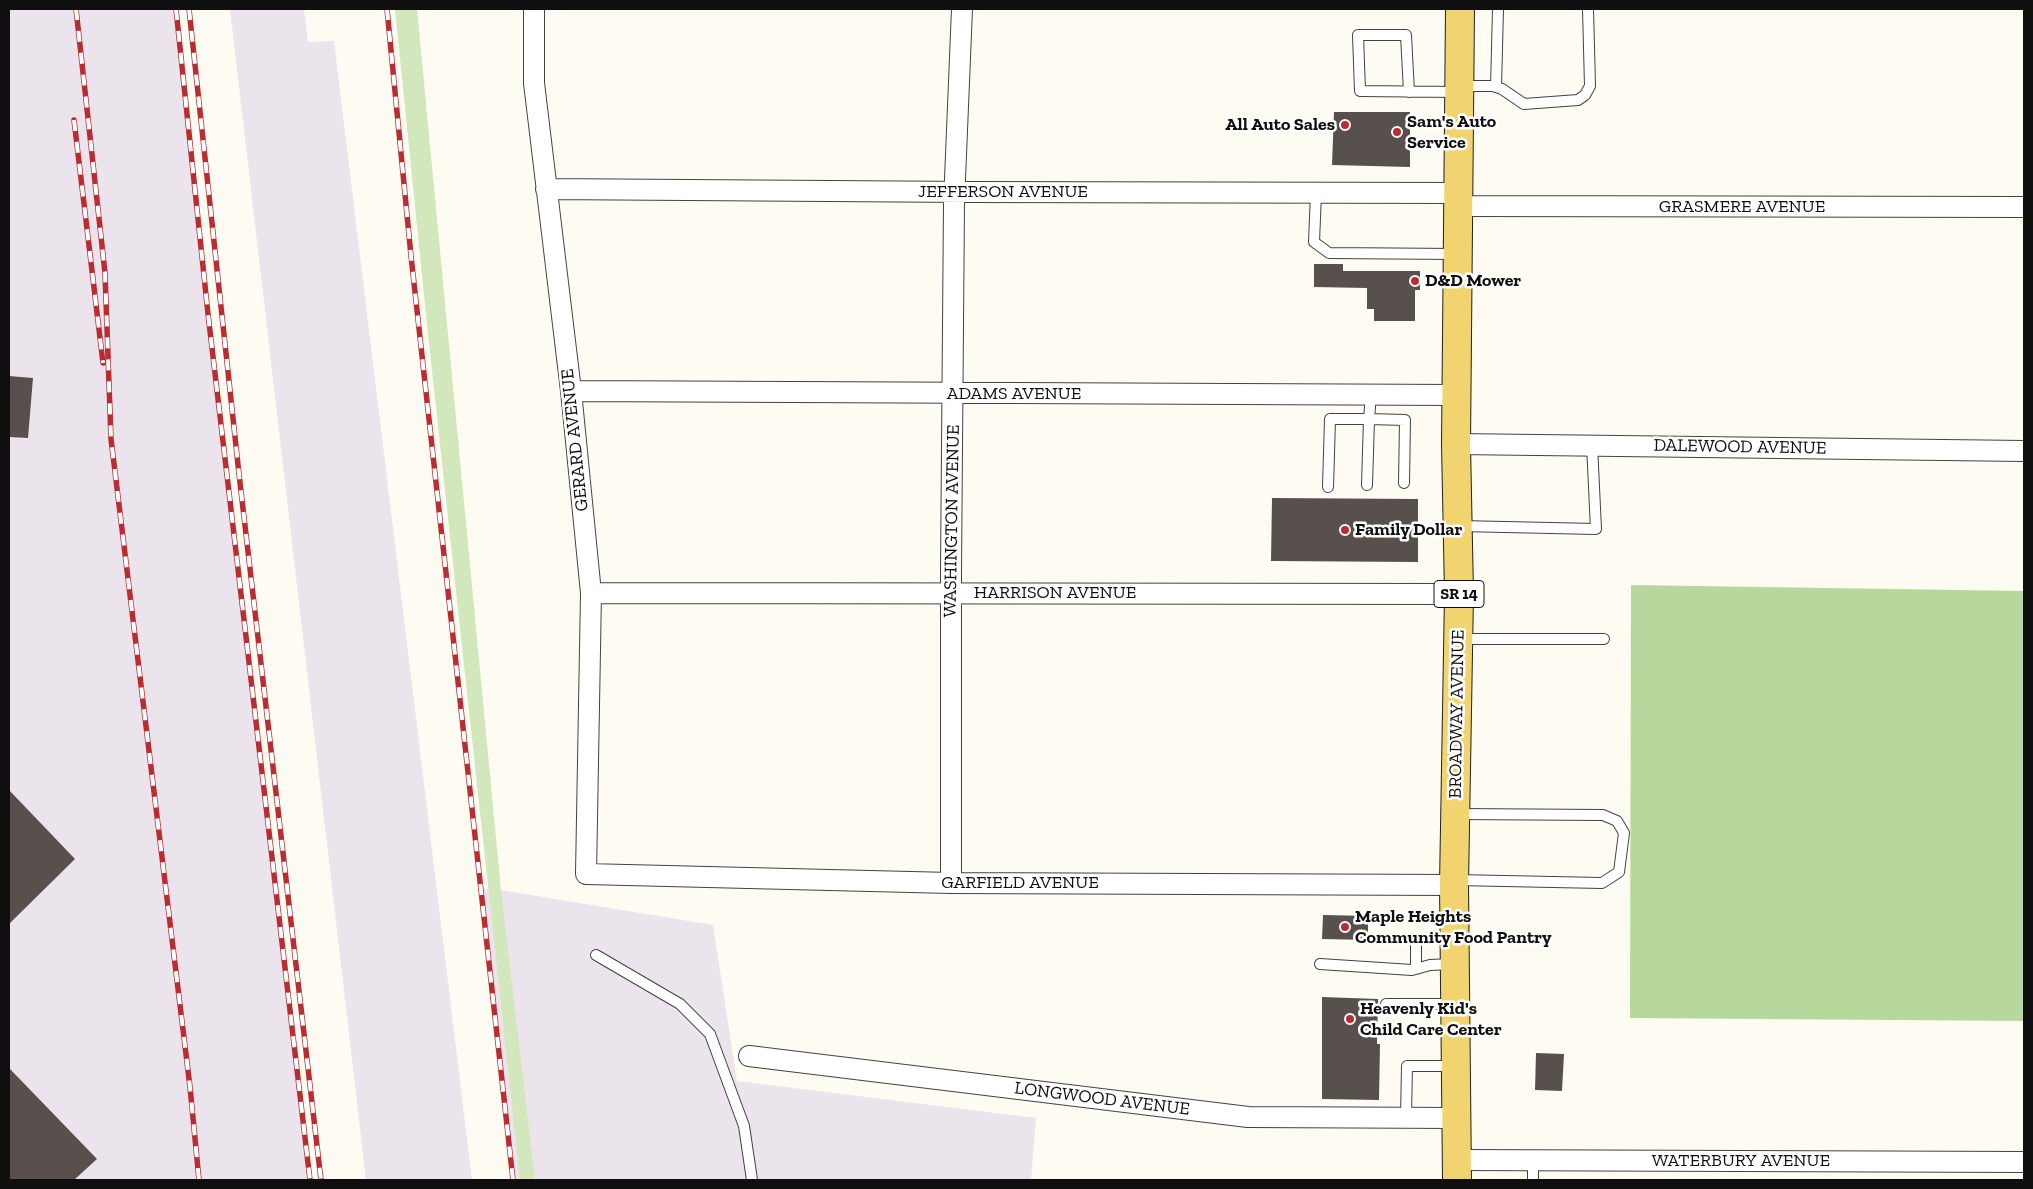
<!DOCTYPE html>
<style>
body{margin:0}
#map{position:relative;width:2033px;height:1189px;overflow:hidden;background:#fefcf2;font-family:"Zilla Slab",serif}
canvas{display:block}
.frame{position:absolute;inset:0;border:10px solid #0f0f0f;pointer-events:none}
</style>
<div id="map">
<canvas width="2033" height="1189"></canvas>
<div class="frame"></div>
</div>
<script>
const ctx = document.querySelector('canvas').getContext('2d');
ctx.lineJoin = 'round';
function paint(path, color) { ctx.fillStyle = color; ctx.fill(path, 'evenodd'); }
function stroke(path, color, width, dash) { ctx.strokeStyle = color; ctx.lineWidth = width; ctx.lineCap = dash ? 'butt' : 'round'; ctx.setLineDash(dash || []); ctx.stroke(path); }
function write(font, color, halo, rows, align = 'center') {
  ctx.font = font + ' "Zilla Slab",serif'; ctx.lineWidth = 5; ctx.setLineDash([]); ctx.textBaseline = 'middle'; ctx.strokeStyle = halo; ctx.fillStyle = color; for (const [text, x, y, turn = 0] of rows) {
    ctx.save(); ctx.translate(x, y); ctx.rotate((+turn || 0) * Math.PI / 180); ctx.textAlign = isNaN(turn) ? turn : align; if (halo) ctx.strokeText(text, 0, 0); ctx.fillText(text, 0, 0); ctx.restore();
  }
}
const industrial = new Path2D(`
 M9,9H176L208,314L310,1180H9Z
 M230,9H304L308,42L334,41L472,1180H366Z
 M481,888L501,890L713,925L737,1081L1036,1118L1031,1180H513Z`);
const green = new Path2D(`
 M395,9H417L501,890L535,1180H520L427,325Z`);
const forest = new Path2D(`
 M1631,585L2024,591V1021L1630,1018Z`);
const building = new Path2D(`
 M1334,112H1410V167L1332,165Z
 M1314,264H1343V271H1420V290H1415V321H1374V309H1367V288L1314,287Z
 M9,376L33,378L28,438L9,437Z
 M1272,498L1418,499V562L1271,561Z
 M9,790L75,859L9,924Z
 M1323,915L1368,916V940L1322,939Z
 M1322,997L1378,999L1377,1044H1380L1379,1100L1322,1099Z
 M1536,1053L1564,1054L1562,1091L1535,1090Z
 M9,1068L97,1159L74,1180H9Z`);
const lane = new Path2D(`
 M1460,86H1493L1502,89L1524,104L1578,100L1585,95L1590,86L1588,9
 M1496,87L1498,9
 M1409,92L1406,35H1358L1360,91L1458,92
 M1316,193L1314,242L1329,253L1456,254
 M1367,485L1369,419L1405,420L1404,483
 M1328,487L1330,419H1369L1371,395
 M1459,526L1596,529L1592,445
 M1459,639H1604
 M1455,880L1602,883L1619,872L1624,833L1617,821L1603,815L1457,814
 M596,955L680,1004L710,1034L744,1126L752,1180
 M1320,964L1412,970L1430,965L1453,964
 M1416,969V943
 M1386,1004H1453
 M1406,1117L1407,1066H1455
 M1533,1180V1161`);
const street = new Path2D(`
 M534,9V83L571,391L591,593L586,874L951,883L1454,885
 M546,189L970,192L1460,193
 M1460,206L2024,207
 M571,391L1457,395
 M1456,444L2024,451
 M591,593L1459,594
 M951,883V570L954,203L962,9
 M749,1056L1248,1117L1457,1118
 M1457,1160L2024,1162`);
const primary = new Path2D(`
 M1457,1180L1454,885L1459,594L1456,444L1460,9`);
const rail = new Path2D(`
 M76,9L105,273L111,439L190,1087L199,1180
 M176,9L208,314L310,1180
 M189,9L239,474L321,1180
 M387,9L411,256L513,1180
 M74,120L103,363`);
const markers = [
 [1345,125,5,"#b92d32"],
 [1397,132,5,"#b92d32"],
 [1415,281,5,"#b92d32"],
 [1345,530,5,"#b92d32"],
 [1345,927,5,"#b92d32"],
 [1350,1019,5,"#b92d32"]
];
const shields = [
 [1459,594,50]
];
const shieldNames = [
 ["SR 14",1459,594]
];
const poiNames = [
 ["Sam's Auto",1407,122],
 ["Service",1407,143],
 ["All Auto Sales",1335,125,"right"],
 ["D&D Mower",1425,281],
 ["Family Dollar",1355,530],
 ["Maple Heights",1355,917],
 ["Community Food Pantry",1355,938],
 ["Heavenly Kid's",1360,1009],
 ["Child Care Center",1360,1030]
];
const streetNames = [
 ["JEFFERSON AVENUE",1003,192],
 ["GRASMERE AVENUE",1742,207],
 ["ADAMS AVENUE",1014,394],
 ["GERARD AVENUE",575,440,-96],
 ["DALEWOOD AVENUE",1740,447,1],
 ["WASHINGTON AVENUE",952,521,-89],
 ["HARRISON AVENUE",1055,593],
 ["BROADWAY AVENUE",1457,714,-89],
 ["GARFIELD AVENUE",1020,883],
 ["LONGWOOD AVENUE",1102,1099,7],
 ["WATERBURY AVENUE",1741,1161]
];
paint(industrial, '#ece4ed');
paint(green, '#d2e8bc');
paint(forest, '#b6d89c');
paint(building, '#57504c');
stroke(lane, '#424242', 12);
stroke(street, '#424242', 22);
stroke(primary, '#202020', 30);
stroke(lane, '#fff', 10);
stroke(street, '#fff', 20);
stroke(primary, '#f1d36f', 28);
stroke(rail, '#b92d32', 5.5);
stroke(rail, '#fff', 4, [11]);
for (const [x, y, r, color] of markers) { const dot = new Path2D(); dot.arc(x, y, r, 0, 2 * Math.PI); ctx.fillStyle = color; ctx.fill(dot); stroke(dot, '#fff', 2); }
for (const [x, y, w] of shields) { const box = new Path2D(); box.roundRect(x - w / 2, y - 13.5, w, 27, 4); ctx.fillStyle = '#fff'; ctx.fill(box); stroke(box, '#0f0f0f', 1); }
write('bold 16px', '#0f0f0f', null, shieldNames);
write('bold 18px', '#0f0f0f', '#fff', poiNames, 'left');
write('18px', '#0f0f0f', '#fff', streetNames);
</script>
